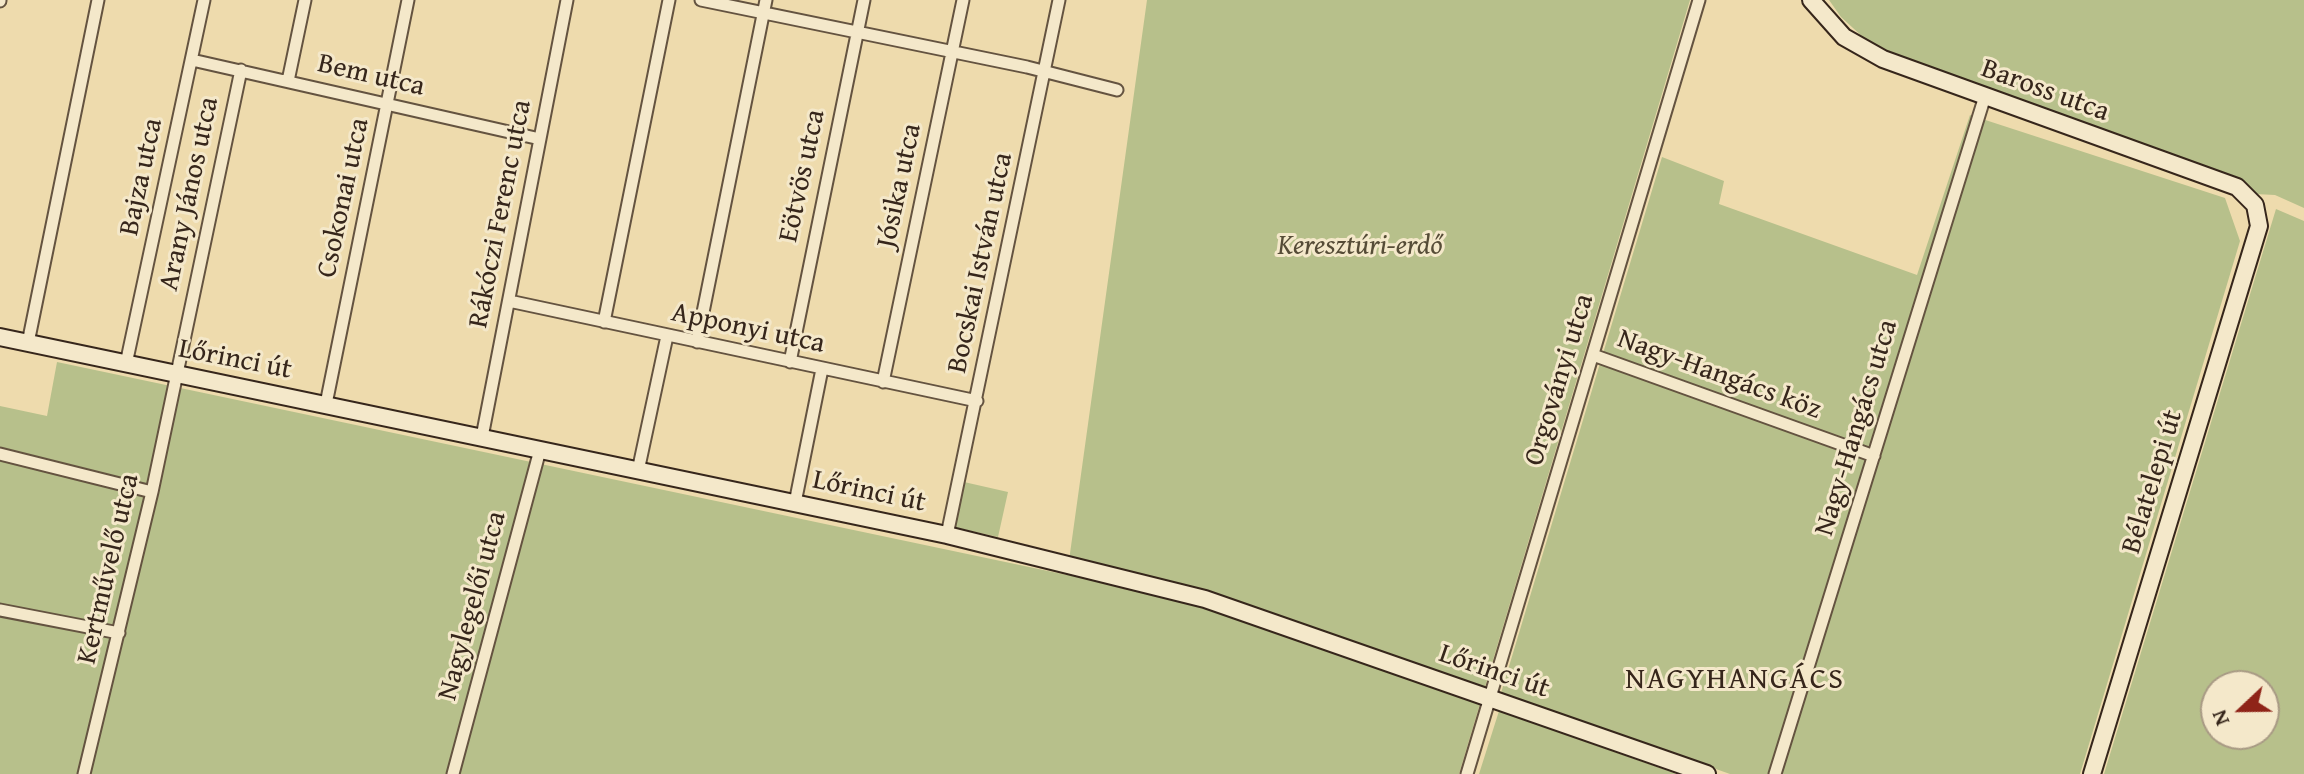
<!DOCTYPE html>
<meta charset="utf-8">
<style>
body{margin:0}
#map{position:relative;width:2304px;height:774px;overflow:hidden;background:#eedbad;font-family:"Gentium Book Plus",serif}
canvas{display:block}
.north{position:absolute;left:2200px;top:670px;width:80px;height:80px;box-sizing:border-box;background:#f4e8ca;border:2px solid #a89a84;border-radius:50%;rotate:248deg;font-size:22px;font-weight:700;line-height:32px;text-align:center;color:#36261b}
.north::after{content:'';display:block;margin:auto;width:28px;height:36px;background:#8f2418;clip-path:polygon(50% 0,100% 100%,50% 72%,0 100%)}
</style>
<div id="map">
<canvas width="2304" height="774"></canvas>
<div class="north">N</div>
</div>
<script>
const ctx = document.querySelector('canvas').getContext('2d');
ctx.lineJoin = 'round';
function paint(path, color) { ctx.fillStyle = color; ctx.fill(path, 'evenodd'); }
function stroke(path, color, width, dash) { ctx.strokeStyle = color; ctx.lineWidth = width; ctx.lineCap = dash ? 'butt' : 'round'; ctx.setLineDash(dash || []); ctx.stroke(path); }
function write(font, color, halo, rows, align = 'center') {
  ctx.font = font + ' "Gentium Book Plus",serif'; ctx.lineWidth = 6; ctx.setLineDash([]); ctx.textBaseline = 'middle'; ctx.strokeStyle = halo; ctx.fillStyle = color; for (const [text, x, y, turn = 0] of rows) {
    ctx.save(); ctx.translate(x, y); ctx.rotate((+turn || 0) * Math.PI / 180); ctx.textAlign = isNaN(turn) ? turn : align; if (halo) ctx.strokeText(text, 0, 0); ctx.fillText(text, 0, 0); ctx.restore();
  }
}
const green = new Path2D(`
 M1147,0H1690L1459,774H0V406L47,416L57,362L1067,575Z
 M1829,0H2304V208L2275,195L2255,194L2241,180L1877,50L1841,17Z
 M1970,115L2225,198L2240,241L2080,774H1730L1501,693L1662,157L1724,181L1719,204L1917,275Z
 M2276,209L2304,221V774H2104ZM2216,686H2264V734H2216Z
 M964,482L1008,492L998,537L954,527Z
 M1499,711L1677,774H1479Z`);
const street = new Path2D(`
 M701,0L1027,67L1117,90
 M0,1V0
 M192,60L540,139
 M288,81L305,0
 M509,301L977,401
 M604,322L669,0
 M697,342L766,0
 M28,343L98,0
 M1593,355L1874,456
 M790,362L864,0
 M126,364L204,0
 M883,382L963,0
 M326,404L408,0
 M482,437L567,0
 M0,454L152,492
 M638,471L667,336
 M795,503L822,369
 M947,535L1059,0
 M0,610L119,633
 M84,774L152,492L241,70
 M453,774L540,450
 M1467,774L1699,0
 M1775,774L1985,96`);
const secondary = new Path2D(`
 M1811,0L1844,37L1883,59L2237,187L2255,205L2259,226L2092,774
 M0,337L947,535L1205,599L1707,774`);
const streetNames = [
 ["Bem utca",371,76,13],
 ["Baross utca",2045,91,20],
 ["Eötvös utca",803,176,-78],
 ["Bajza utca",142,177,-78],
 ["Jósika utca",900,186,-78],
 ["Arany János utca",190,194,-78],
 ["Csokonai utca",344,198,-78],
 ["Rákóczi Ferenc utca",501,214,-79],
 ["Bocskai István utca",981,263,-78],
 ["Apponyi utca",748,329,12],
 ["Lőrinci út",235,360,11],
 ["Nagy-Hangács köz",1719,375,20],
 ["Orgoványi utca",1560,380,-73],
 ["Nagy-Hangács utca",1857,428,-73],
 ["Bélatelepi út",2153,482,-73],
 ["Lőrinci út",869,492,12],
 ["Kertművelő utca",109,569,-77],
 ["Nagylegelői utca",473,606,-75],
 ["Lőrinci út",1494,672,19]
];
const parkNames = [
 ["Keresztúri-erdő",1360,247]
];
const neighbourhoodNames = [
 ["NAGYHANGÁCS",1735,680]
];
paint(green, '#b7c08b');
stroke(street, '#645340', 15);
stroke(secondary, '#36261b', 20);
stroke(street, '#f4e8ca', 11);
stroke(secondary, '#f4e8ca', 16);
write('28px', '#36261b', '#f4e8ca', streetNames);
write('italic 28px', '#564c37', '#f4e8ca', parkNames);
ctx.letterSpacing = '2px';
write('30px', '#36261b', '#f4e8ca', neighbourhoodNames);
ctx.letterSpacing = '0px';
</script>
